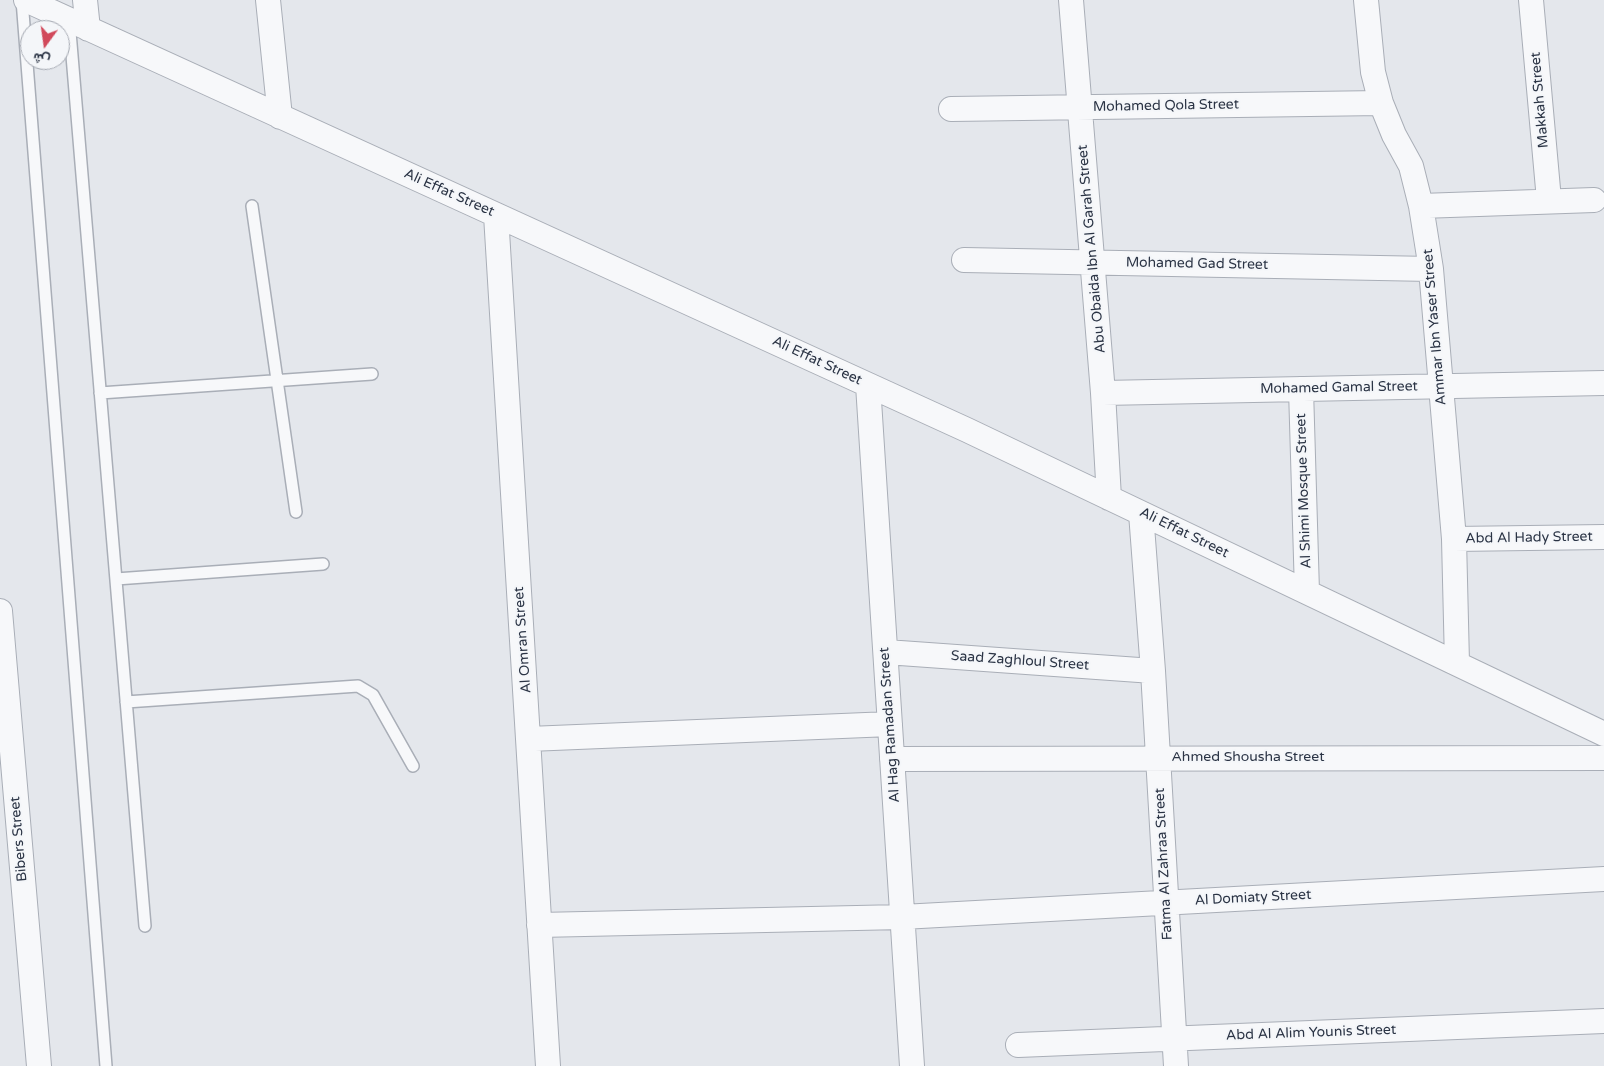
<!DOCTYPE html>
<meta charset="utf-8">
<style>
body{margin:0}
#map{position:relative;width:1604px;height:1066px;overflow:hidden;background:#e4e7ec;font-family:"Varela Round",Vazirmatn,sans-serif}
canvas{display:block}
.north{position:absolute;left:20px;top:20px;width:50px;height:50px;box-sizing:border-box;background:#f4f6f9;border:1px solid #a4a8b1;border-radius:50%;rotate:194deg;font-size:14px;font-weight:700;line-height:20px;text-align:center;color:#2b3445}
.north::after{content:'';display:block;margin:auto;width:18px;height:22px;background:#d1495b;clip-path:polygon(50% 0,100% 100%,50% 72%,0 100%)}
</style>
<div id="map">
<canvas width="1604" height="1066"></canvas>
<div class="north">ش</div>
</div>
<script>
const ctx = document.querySelector('canvas').getContext('2d');
ctx.lineJoin = 'round';
function stroke(path, color, width, dash) { ctx.strokeStyle = color; ctx.lineWidth = width; ctx.lineCap = dash ? 'butt' : 'round'; ctx.setLineDash(dash || []); ctx.stroke(path); }
function write(font, color, halo, rows, align = 'center') {
  ctx.font = font + ' "Varela Round",sans-serif'; ctx.lineWidth = 4; ctx.setLineDash([]); ctx.textBaseline = 'middle'; ctx.strokeStyle = halo; ctx.fillStyle = color; for (const [text, x, y, turn = 0] of rows) {
    ctx.save(); ctx.translate(x, y); ctx.rotate((+turn || 0) * Math.PI / 180); ctx.textAlign = isNaN(turn) ? turn : align; if (halo) ctx.strokeText(text, 0, 0); ctx.fillText(text, 0, 0); ctx.restore();
  }
}
const lane = new Path2D(`
 M22,0L106,1066
 M69,20L145,926
 M252,206L296,512
 M100,393L372,374
 M116,579L323,564
 M126,702L358,686L373,695L413,766`);
const street = new Path2D(`
 M26,0L967,430L1604,734
 M85,0L88,29
 M268,0L280,117
 M1071,0L1103,393L1109,498
 M1366,0L1373,72L1381,103L1394,135L1411,166L1421,206L1431,269L1454,539L1457,663
 M1531,0L1549,200
 M951,109L1381,103
 M1421,206L1594,200
 M496,215L548,1066
 M964,260L1431,269
 M868,385L912,1066
 M1301,389L1307,592
 M1103,393L1604,383
 M1141,513L1153,671L1176,1066
 M1454,539L1604,537
 M0,611L39,1066
 M886,652L1153,671
 M529,739L890,724
 M892,759L1604,758
 M539,925L902,917L1604,879
 M1018,1045L1604,1021`);
const streetNames = [
 ["Makkah Street",1540,100,-95],
 ["Mohamed Qola Street",1166,106,-1],
 ["Ali Effat Street",449,193,24],
 ["Abu Obaida Ibn Al Garah Street",1092,249,-95],
 ["Mohamed Gad Street",1197,264,1],
 ["Ammar Ibn Yaser Street",1435,327,-95],
 ["Ali Effat Street",817,361,25],
 ["Mohamed Gamal Street",1339,388,-1],
 ["Al Shimi Mosque Street",1304,491,-92],
 ["Ali Effat Street",1184,533,26],
 ["Abd Al Hady Street",1529,538,-1],
 ["Al Omran Street",523,640,-94],
 ["Saad Zaghloul Street",1020,661,4],
 ["Al Hag Ramadan Street",890,725,-94],
 ["Ahmed Shousha Street",1248,757],
 ["Bibers Street",19,839,-95],
 ["Fatma Al Zahraa Street",1164,864,-93],
 ["Al Domiaty Street",1253,898,-3],
 ["Abd Al Alim Younis Street",1311,1033,-2]
];
stroke(lane, '#a9aeb7', 14);
stroke(street, '#a9aeb7', 26);
stroke(lane, '#f7f8fa', 11);
stroke(street, '#f7f8fa', 24);
write('14px', '#2b3445', '#f4f6f9', streetNames);
</script>
